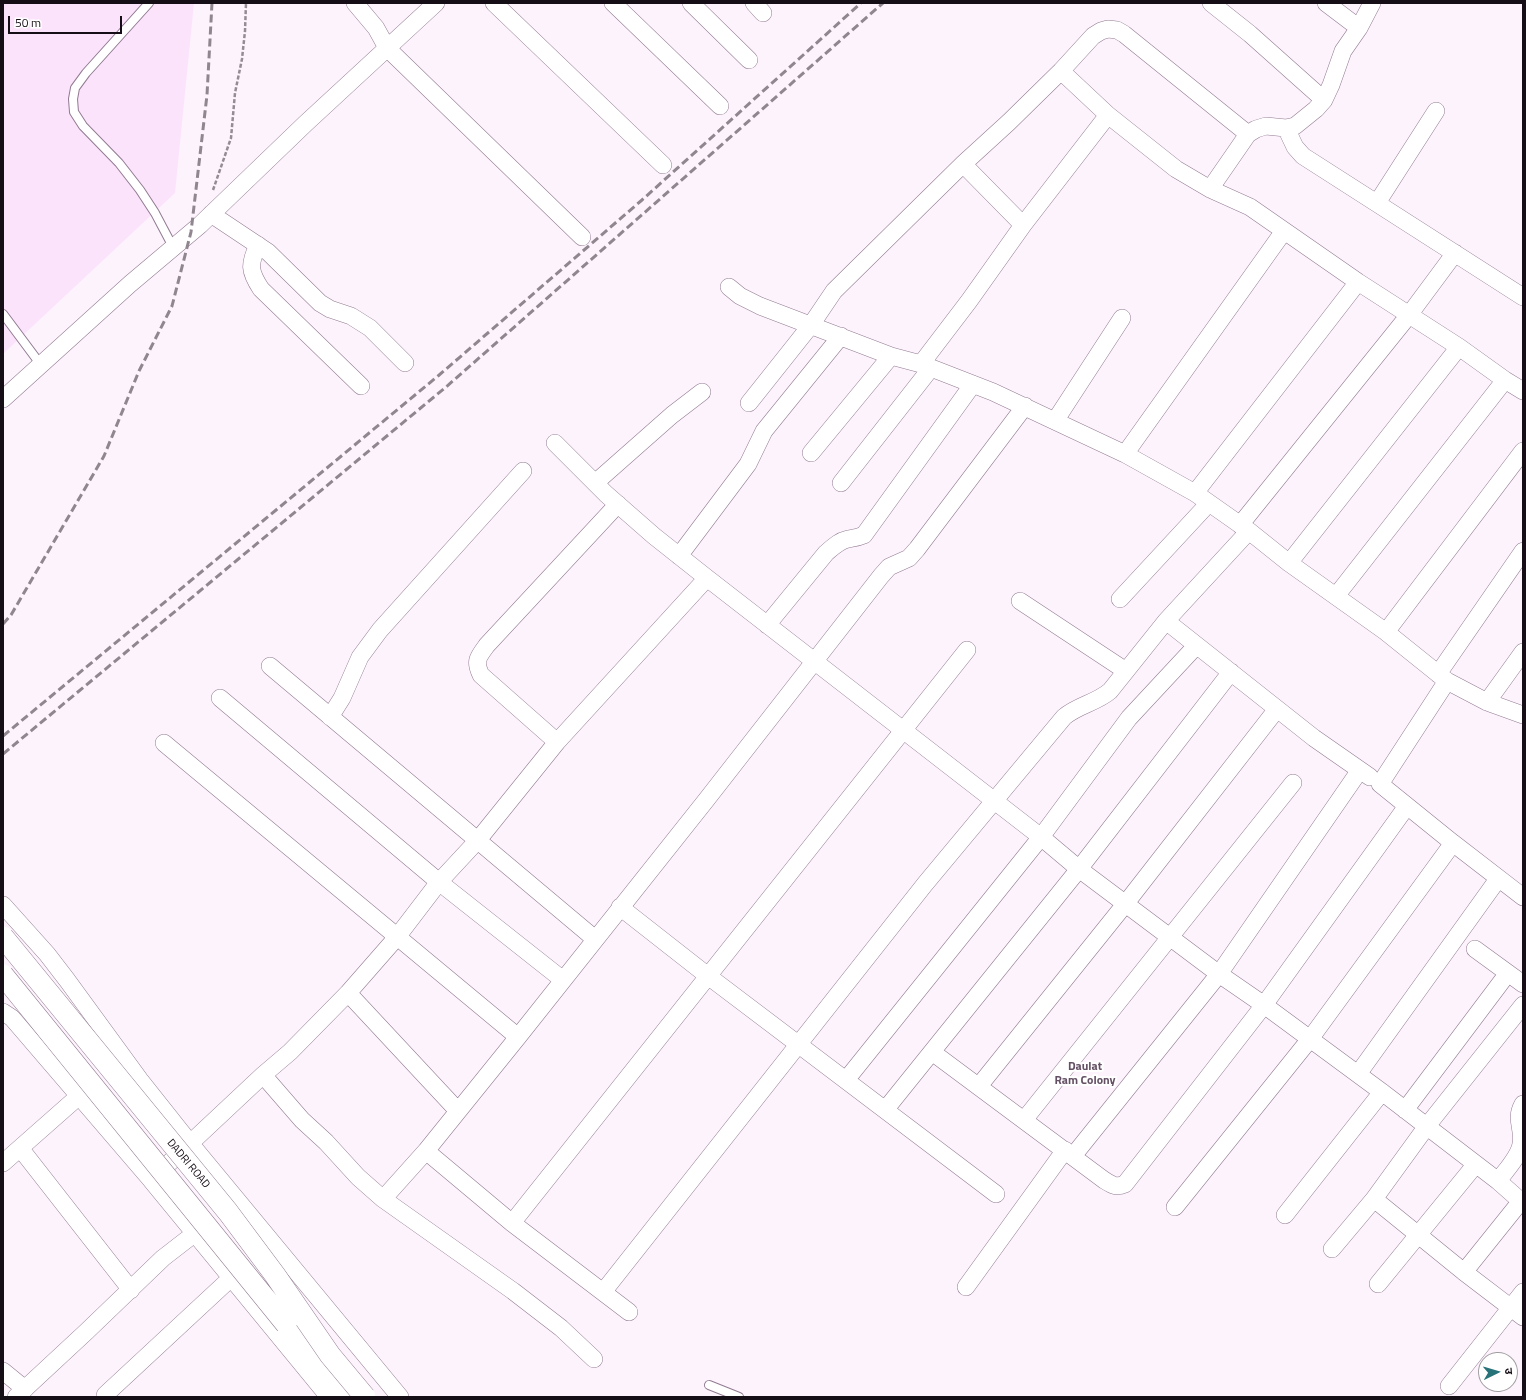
<!DOCTYPE html>
<meta charset="utf-8">
<style>
body{margin:0}
#map{position:relative;width:1526px;height:1400px;overflow:hidden;background:#fdf3fd;font-family:"Titillium Web","Noto Sans Devanagari",sans-serif}
canvas{display:block}
.frame{position:absolute;inset:0;border:4px solid #160e16;pointer-events:none}
.north{position:absolute;left:1478px;top:1352px;width:40px;height:40px;box-sizing:border-box;background:#fff;border:1px solid #a29fa2;border-radius:50%;rotate:85deg;font-size:11px;font-weight:700;line-height:16px;text-align:center;color:#160e16}
.north::after{content:'';display:block;margin:auto;width:14px;height:18px;background:#287279;clip-path:polygon(50% 0,100% 100%,50% 72%,0 100%)}
.scale{position:absolute;left:8px;top:16px;width:114px;height:18px;box-sizing:border-box;border:2px solid #160e16;border-top:0;padding-left:5px;font-size:12px;line-height:14px;white-space:nowrap;color:#160e16;-webkit-text-stroke:3px #fff;paint-order:stroke}
</style>
<div id="map">
<canvas width="1526" height="1400"></canvas>
<div class="frame"></div>
<div class="north">उ</div>
<div class="scale">50 m</div>
</div>
<script>
const ctx = document.querySelector('canvas').getContext('2d');
ctx.lineJoin = 'round';
function paint(path, color) { ctx.fillStyle = color; ctx.fill(path, 'evenodd'); }
function stroke(path, color, width, dash) { ctx.strokeStyle = color; ctx.lineWidth = width; ctx.lineCap = dash ? 'butt' : 'round'; ctx.setLineDash(dash || []); ctx.stroke(path); }
function write(font, color, halo, rows, align = 'center') {
  ctx.font = font + ' "Titillium Web",sans-serif'; ctx.lineWidth = 4; ctx.setLineDash([]); ctx.textBaseline = 'middle'; ctx.strokeStyle = halo; ctx.fillStyle = color; for (const [text, x, y, turn = 0] of rows) {
    ctx.save(); ctx.translate(x, y); ctx.rotate((+turn || 0) * Math.PI / 180); ctx.textAlign = isNaN(turn) ? turn : align; if (halo) ctx.strokeText(text, 0, 0); ctx.fillText(text, 0, 0); ctx.restore();
  }
}
const built = new Path2D(`
 M3,3H194L175,193L3,354Z`);
const path = new Path2D(`
 M213,190L231,138L235,93L242,59L245,31L246,3`);
const service = new Path2D(`
 M149,3L86,73L75,88L73,99L74,112L83,126L119,163L140,190L155,213L173,247
 M3,314L41,365
 M709,1385L739,1397`);
const minor = new Path2D(`
 M355,3L376,28L387,48L582,237
 M494,3L663,165
 M613,3L720,106
 M691,3L749,60
 M754,3L763,13
 M1211,3L1250,34L1324,100
 M1326,3L1359,28
 M1061,71L1108,115L1176,169L1210,189L1250,207L1358,282L1459,347L1505,380L1523,391
 M1286,128L1295,147L1303,156L1523,297
 M963,164L1023,225
 M1210,189L1248,134L1256,129L1266,126L1286,128L1295,126L1316,109L1324,100L1331,85L1343,51L1359,28L1372,3
 M1377,203L1436,111
 M211,214L268,252L320,303L330,309L351,316L370,328L405,363
 M258,245C249,264 249,271 261,289L361,386
 M729,287L740,296L760,306L891,356L921,364L993,392L1125,454L1195,493L1249,531L1289,563L1386,632L1447,681L1487,702L1523,715
 M921,364L969,301L1023,225L1108,115
 M3,399L130,284L200,225L305,124L436,3
 M749,403L811,325L834,291L963,164L1009,122L1061,71L1093,36L1101,31L1108,29L1117,30L1124,34L1248,134
 M1055,421L1122,318
 M555,443L606,494L654,536L707,578L1041,837L1079,869L1219,974L1264,1005L1382,1092L1498,1181L1523,1203
 M811,453L891,356
 M1125,454L1284,231
 M595,483L672,415L702,392
 M841,483L931,368
 M1195,493L1358,282
 M1240,525L1409,315L1455,253
 M679,556L748,464L764,431L841,336
 M1289,563L1459,347
 M1336,596L1505,380
 M1120,599L1209,503
 M1020,601L1126,671
 M1166,621L1314,738L1370,777
 M767,625L826,553C833,547 839,541 848,539C855,538 857,538 864,535L973,384
 M1386,632L1523,451
 M270,666L595,939
 M1438,674L1523,551
 M1447,681L1380,784L1453,843L1523,897
 M220,698L439,882L563,980
 M1487,702L1523,652
 M330,717L342,698L360,657L380,630L523,471
 M557,742L481,675C474,661 478,657 487,645L618,504
 M164,743L518,1037
 M3,905L47,954L67,980L140,1080L190,1143L400,1397
 M620,907L708,976L996,1194
 M1475,949L1523,984
 M348,993L458,1111
 M3,1012L12,1018L151,1180L329,1397
 M932,1052L1104,1180C1112,1185 1116,1188 1125,1184L1264,1005L1407,806
 M1358,1074L1498,879
 M263,1075L302,1120L326,1142L358,1177L383,1199L513,1291L561,1328L594,1359
 M846,1080L1041,837L1129,718L1196,646
 M979,1086L1126,903L1277,709
 M885,1110L1079,869L1231,672
 M1405,1110L1508,973
 M1024,1120L1293,783
 M20,1148L131,1290
 M426,1151L512,1223L629,1312
 M1073,1156L1219,974L1360,770
 M3,1163L79,1096
 M151,1180L263,1075L290,1052L348,993L397,937L439,882L478,840L557,742L707,578
 M1498,1181C1506,1170 1519,1157 1521,1144C1524,1128 1514,1120 1523,1104
 M383,1199L426,1151L518,1037L707,799L881,576L889,567L909,558L917,549L1025,406
 M1374,1199L1464,1272L1523,1317
 M1175,1207L1310,1039L1453,843
 M1285,1215L1382,1092
 M512,1223L967,650
 M1332,1249L1374,1199L1427,1126L1523,1005
 M1464,1272L1521,1201
 M1378,1284L1476,1164
 M966,1287L1065,1150
 M603,1292L925,884L1064,717C1078,705 1096,703 1110,691L1166,621L1249,531
 M3,1371L25,1389
 M1449,1386L1523,1292
 M105,1395L231,1278
 M16,1397L86,1332L163,1258L194,1234`);
const tertiary = new Path2D(`
 M286,1324L346,1397`);
const rail = new Path2D(`
 M3,624L11,615L104,456L139,371L172,306L191,232L207,95L212,3
 M3,736L438,376L642,200L861,3
 M3,754L446,387L883,3`);
const tertiaryBridge = new Path2D(`
 M3,937L228,1212L275,1275L330,1355L365,1397
 M3,975L286,1324`);
const streetNames = [
 ["DADRI ROAD",188,1164,50]
];
const neighbourhoodNames = [
 ["Daulat",1085,1067],
 ["Ram Colony",1085,1081]
];
paint(built, '#fbe3fc');
stroke(service, '#917b91', 10);
stroke(minor, '#917b91', 18);
stroke(tertiary, '#917b91', 22);
stroke(path, '#948b94', 2.5, [4, 2]);
stroke(service, '#fff', 8);
stroke(minor, '#fff', 17);
stroke(tertiary, '#fff', 21);
stroke(rail, '#8f868f', 3, [8, 4]);
stroke(tertiaryBridge, '#917b91', 22, []);
stroke(tertiaryBridge, '#fff', 21);
write('11px', '#160e16', '#fff', streetNames);
write('bold 12px', '#645064', '#fff', neighbourhoodNames);
</script>
